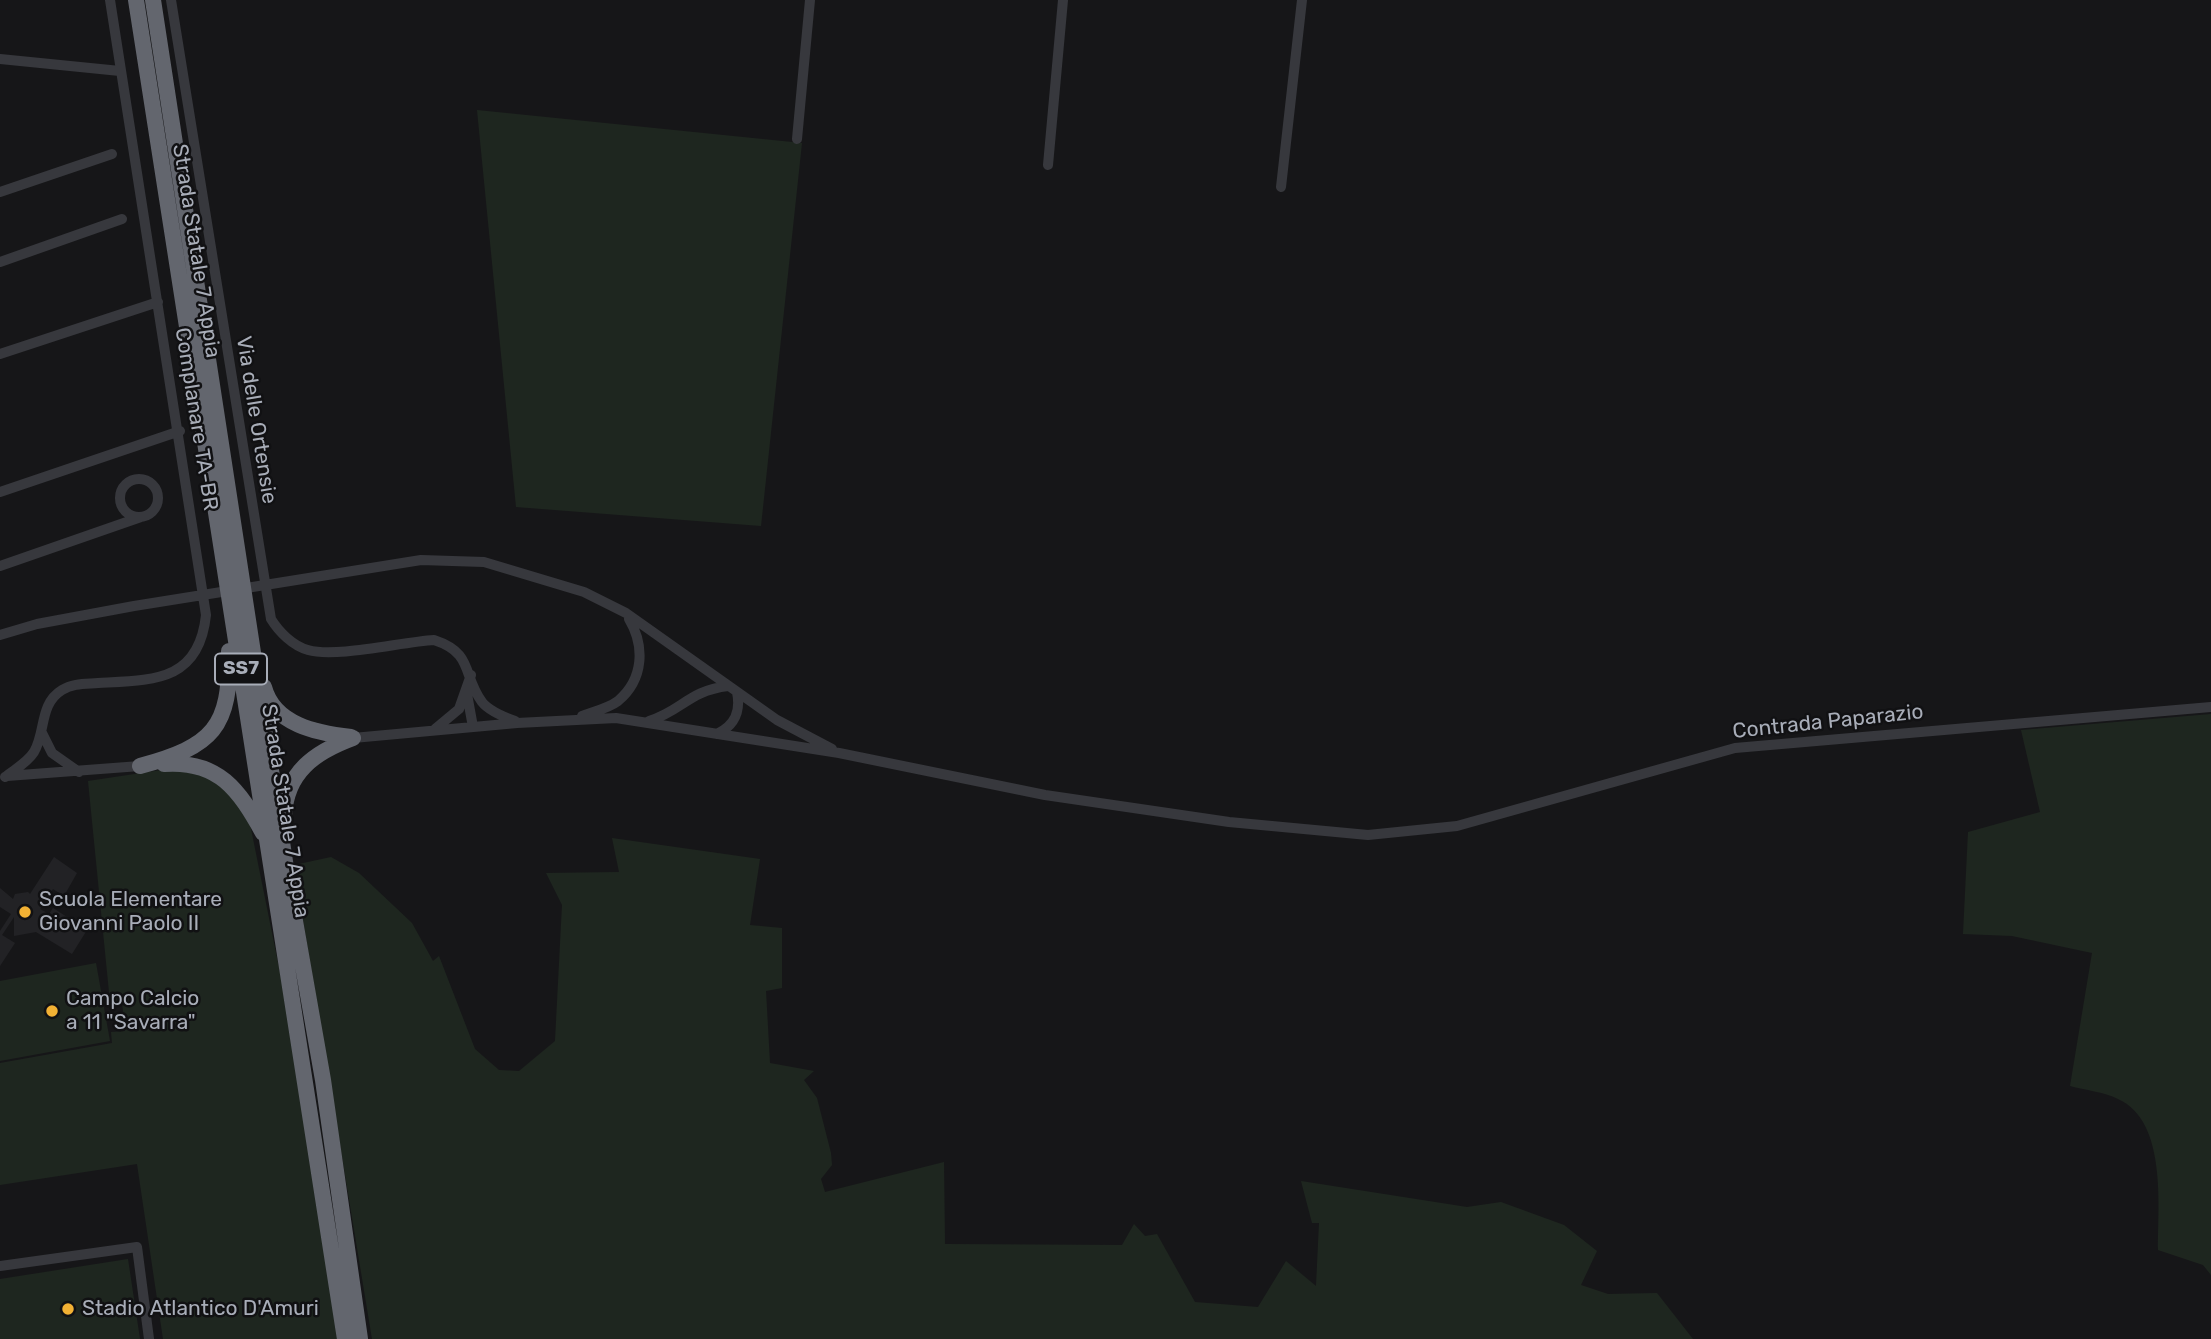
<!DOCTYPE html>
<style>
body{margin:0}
canvas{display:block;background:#161618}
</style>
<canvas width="2211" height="1339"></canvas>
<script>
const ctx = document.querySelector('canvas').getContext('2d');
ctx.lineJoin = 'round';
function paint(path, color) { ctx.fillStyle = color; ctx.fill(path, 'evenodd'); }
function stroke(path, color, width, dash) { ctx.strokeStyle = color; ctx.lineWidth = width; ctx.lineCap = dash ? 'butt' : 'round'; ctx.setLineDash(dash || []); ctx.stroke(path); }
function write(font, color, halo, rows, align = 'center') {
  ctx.font = font + ' Rubik,sans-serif'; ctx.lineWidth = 5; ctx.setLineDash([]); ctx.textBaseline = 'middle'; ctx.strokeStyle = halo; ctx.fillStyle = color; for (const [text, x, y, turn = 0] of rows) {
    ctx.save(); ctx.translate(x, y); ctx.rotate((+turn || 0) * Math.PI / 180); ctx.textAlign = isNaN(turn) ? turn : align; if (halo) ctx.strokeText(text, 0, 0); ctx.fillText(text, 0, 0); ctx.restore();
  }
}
const built = new Path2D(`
 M54,857L77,873L64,896L53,889L40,909L49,914L53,908L87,930L72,954L36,932L14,936V917L2,935L15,943L0,966V931L11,914L0,907V888L13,899L15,894L28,892L30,894Z`);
const green = new Path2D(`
 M477,110L802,143L761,526L516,507Z
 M2211,714V1275L2203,1265L2158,1250C2158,1205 2167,1121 2118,1099C2104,1092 2085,1090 2070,1086L2092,953L2012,936L1963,934L1968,832L2040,812L2021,730Z
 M181,767L223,782L248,814L294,1042L340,1339H163L137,1164L0,1185V1063L112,1043L111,1032L125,1031L122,1002H110L88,781Z
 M612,838L760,859L750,925L782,928V988L766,991L770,1063L814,1071L804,1080L817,1098L831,1153L832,1165L821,1179L825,1192L944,1162L945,1244L1122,1245L1134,1224L1145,1236L1157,1234L1195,1302L1258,1307L1286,1261L1316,1286L1319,1223H1312L1301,1181L1467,1207L1501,1202L1564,1225L1597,1251L1581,1285L1608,1294L1657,1293L1693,1339H372L294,865L331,857L359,873L412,923L433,961L439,956L475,1049L499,1070L519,1071L555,1041L562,905L546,873L619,872Z
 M96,963L110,1041L0,1061V981Z
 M128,1259L140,1339H0V1279Z`);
const minor = new Path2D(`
 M171,0L271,619C279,632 293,646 308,650C336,658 401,642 434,640C474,653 462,675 482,702C489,711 504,717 515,721
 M0,59L120,71
 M797,139L810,0
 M1048,165L1063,0
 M1281,187L1302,0
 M0,192L112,154
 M0,262L122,219
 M0,354L158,302
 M120 498a19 19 0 1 1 38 0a19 19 0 1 1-38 0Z
 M0,492L180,431
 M0,566L141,517
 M0,635L37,624L134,606L421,560L484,562L584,592L626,613L777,720L832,749
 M467,694L473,727
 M582,716C593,712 609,708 618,701C644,679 645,646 629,619
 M649,721C682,711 688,691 728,686
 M435,729L459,709L471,675
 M42,733L52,753L79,772
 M717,734C735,725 741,712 737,692
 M353,738L517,723L616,718L839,753L1045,795L1229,822L1368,835L1457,826L1735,748L2211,707
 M7,776L140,766
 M5,777C15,769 27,763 34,752C46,732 39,704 62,690C73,683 86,684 98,683C153,680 199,682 206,615L110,0
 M0,1266L137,1247L149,1339`);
const highway = new Path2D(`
 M136,0L345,1339
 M153,0L288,881L323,1080L360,1339
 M264,687C274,725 317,733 351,737
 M164,764C219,760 239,790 263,833
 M140,766C213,746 231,728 229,651
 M284,816C286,772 315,752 353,738`);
const markers = [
 [25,912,7,"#f2b134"],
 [52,1011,7,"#f2b134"],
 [68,1309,7,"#f2b134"]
];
const shields = [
 [241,669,52]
];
const shieldNames = [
 ["SS7",241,669]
];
const streetNames = [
 ["Strada Statale 7 Appia",196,251,81],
 ["Complanare TA-BR",196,419,81],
 ["Via delle Ortensie",256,420,81],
 ["Contrada Paparazio",1828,722,-6],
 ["Strada Statale 7 Appia",285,811,81]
];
const poiNames = [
 ["Scuola Elementare",39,900],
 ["Giovanni Paolo II",39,924],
 ["Campo Calcio",66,999],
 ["a 11 \"Savarra\"",66,1023],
 ["Stadio Atlantico D'Amuri",82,1309]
];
paint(built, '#222225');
paint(green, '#1e261f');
stroke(minor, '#37383d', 10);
stroke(highway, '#63666e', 16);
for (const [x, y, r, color] of markers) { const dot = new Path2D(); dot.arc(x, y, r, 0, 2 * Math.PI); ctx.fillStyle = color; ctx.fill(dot); stroke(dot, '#111113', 2.5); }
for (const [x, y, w] of shields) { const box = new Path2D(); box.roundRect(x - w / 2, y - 15.5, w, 31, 5); ctx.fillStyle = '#111113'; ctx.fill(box); stroke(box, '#a8adb8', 2); }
write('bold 19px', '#a8adb8', null, shieldNames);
write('21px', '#a8adb8', '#111113', streetNames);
write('21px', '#a8adb8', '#111113', poiNames, 'left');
</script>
